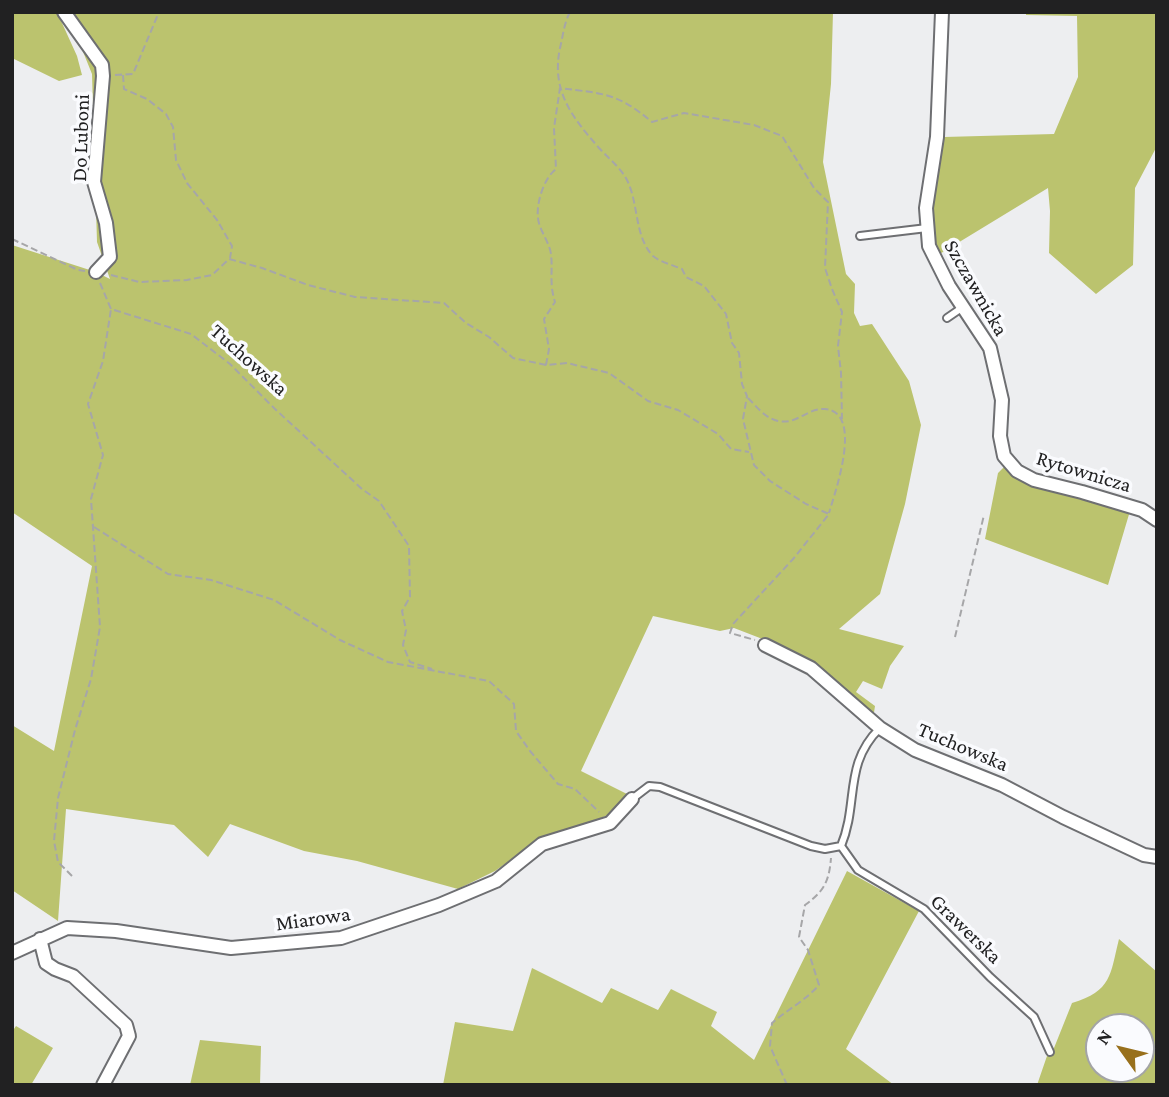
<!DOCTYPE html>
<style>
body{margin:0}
#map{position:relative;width:1169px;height:1097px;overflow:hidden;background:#edeef0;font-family:"Crimson Pro",serif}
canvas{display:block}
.frame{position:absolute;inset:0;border:14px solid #212122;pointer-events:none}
.north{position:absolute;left:1085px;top:1013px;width:70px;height:70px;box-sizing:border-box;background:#fafbfe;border:2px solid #a3a4a6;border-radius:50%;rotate:304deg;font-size:19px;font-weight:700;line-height:28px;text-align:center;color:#212122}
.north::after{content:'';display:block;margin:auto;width:24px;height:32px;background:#98701c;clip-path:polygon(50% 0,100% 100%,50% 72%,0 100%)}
</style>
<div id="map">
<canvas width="1169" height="1097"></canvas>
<div class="frame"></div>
<div class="north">N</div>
</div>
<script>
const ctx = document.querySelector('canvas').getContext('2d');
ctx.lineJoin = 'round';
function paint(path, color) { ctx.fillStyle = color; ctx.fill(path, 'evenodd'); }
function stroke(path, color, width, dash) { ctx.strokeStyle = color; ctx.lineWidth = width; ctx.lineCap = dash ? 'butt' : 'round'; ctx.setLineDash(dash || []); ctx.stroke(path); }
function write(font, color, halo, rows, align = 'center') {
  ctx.font = font + ' "Crimson Pro",serif'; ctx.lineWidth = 7; ctx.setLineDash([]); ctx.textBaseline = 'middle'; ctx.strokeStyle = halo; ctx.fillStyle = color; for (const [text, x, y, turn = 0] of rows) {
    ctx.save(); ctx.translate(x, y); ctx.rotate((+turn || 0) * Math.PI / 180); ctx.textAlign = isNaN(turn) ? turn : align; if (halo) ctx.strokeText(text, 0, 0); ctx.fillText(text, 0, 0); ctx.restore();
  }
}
const green = new Path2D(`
 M12,12H57L77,56L82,75L59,81L12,58Z
 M67,12H833L831,84L823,162L846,274L855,284L854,313L860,326L872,324L909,381L921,425L905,504L880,594L839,629L904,646L890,666L882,689L863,681L856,692L875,706L873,719L822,672L791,650L734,628L720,631L653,616L581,771L627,794L610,814L578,828L543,837L495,871L458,889L357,861L304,851L230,824L208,857L174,825L66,809L58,921L12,890V725L54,751L92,566L12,512V245L96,272L110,279L97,242L92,74Z
 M1026,12H1157V146L1135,188L1133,265L1096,294L1049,253L1050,211L1048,188L938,255L932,236L935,222L928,214L944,137L1054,134L1078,77L1077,16L1026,15Z
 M1005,466C1026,487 1042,489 1070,494C1090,498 1110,505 1130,511L1108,585L985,539L998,473Z
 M847,871L919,911L846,1049L894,1085H443L455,1022L513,1031L532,968L602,1003L611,988L658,1010L671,989L717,1012L711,1026L754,1060Z
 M1119,939L1157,972V1085H1037L1047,1056L1052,1053L1072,1003C1112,991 1110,975 1119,939ZM1099,1027H1141V1069H1099Z
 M16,1026L53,1048L31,1085H12V1032Z
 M200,1040L261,1046L260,1085H190Z`);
const path = new Path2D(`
 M570,12C564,23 563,36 560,48C551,91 572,117 599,148C609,159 620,167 627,180C639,204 634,236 653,256C660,262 673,265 682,269L686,277L704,286L726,314L732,343L739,353L742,384L747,396L743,419L754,465L770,481L806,504L829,514L794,558L733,624L730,633L755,640
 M115,75L133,74L159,12
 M123,75L124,89L147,99L166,114L173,127L176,160L187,183L217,220L232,246L230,258
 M12,239L78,270L85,271
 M111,275L139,282L187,280L212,275L229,259L262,268L308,285L355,297L444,303L466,323L489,337L513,358L546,365L567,363L609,373L648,401L678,410L718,434L731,449L749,452
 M100,283L111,309L191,334L230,364L275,409L362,489L379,501L409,546L410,597L402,611L406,630L403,645L410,662L432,669
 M546,365L549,349L544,319L555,302C549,283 553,272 551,254C549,241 539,230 538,218C536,203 544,178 556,169L554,128L560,88C604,94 616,92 652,122L684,113L754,125L782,136L814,188L828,202L825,268L832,289L842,312L838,346L841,373L842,419
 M748,398C757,407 765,418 778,421C797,425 807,408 825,409C864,412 835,492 829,513
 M94,527L168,574L211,580L274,600L340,640L388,662L489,681L514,704L516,731L530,751L558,784L575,789L599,812
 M955,637L984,515
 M72,876L58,862L54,841L58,798L75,730L91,679L100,627L91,499L103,455L88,404L103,361L111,309
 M787,1085L770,1046L772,1023C787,1010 806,1000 819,985L808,950L799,937L805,905C824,891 829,882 831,858`);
const service = new Path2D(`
 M860,236L927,228
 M947,318L963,307
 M632,799L649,786L660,787L811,846L825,849L841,846
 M841,846L858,870L924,909L990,977L1034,1017L1050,1052
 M841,846C859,803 843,764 880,728`);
const minor = new Path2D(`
 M64,12L102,65L103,76L94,182L106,223L110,257L96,272
 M942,12L937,137L926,208L929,246L949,286L990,348L1002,400L1000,436L1004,456L1017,471L1034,480L1082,492L1142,510L1157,520
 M765,645L811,668L880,728L915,750L1002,785L1063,817L1144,855L1157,857
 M40,939L46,963L55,969L73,976L126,1025L129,1036L103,1085
 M12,953L67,928L116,931L231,948L341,938L439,905L496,881L542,844L610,823L632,799`);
const streetNames = [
 ["Do Luboni",81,138,-88],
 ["Szczawnicka",976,288,60],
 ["Tuchowska",249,360,42],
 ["Rytownicza",1084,472,17],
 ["Tuchowska",963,747,23],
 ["Miarowa",313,919,-8],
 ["Grawerska",966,929,44]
];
paint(green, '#bbc36e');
stroke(service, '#6e6f72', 10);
stroke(minor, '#6e6f72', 16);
stroke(path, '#a6a6a8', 2, [7, 3.5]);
stroke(service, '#fff', 6);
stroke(minor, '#fff', 12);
write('21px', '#212122', '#fafbfe', streetNames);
</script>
